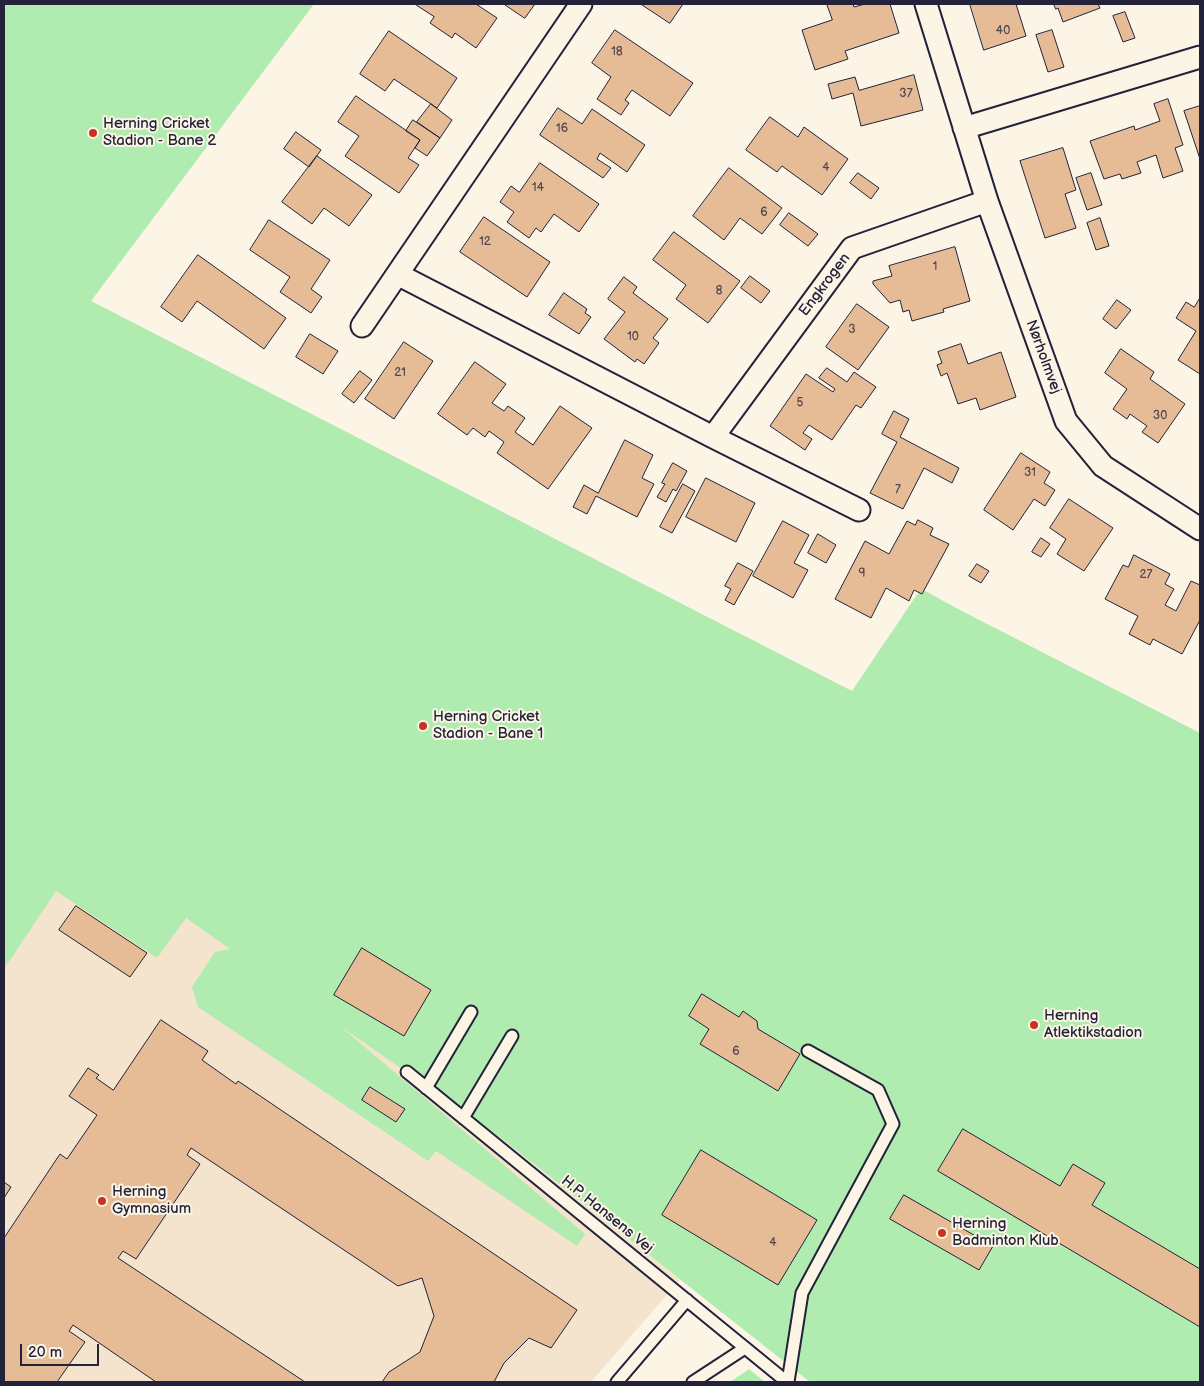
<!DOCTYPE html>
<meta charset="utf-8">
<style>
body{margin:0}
#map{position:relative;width:1204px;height:1386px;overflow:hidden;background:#fcf5e5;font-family:"Balsamiq Sans",sans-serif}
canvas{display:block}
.frame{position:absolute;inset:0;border:5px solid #22223b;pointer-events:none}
.scale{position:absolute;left:20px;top:1344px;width:79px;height:22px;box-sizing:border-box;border:2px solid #22223b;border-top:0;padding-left:6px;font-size:15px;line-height:18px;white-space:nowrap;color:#22223b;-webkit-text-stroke:4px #fcf5e5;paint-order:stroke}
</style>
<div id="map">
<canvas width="1204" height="1386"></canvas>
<div class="frame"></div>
<div class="scale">20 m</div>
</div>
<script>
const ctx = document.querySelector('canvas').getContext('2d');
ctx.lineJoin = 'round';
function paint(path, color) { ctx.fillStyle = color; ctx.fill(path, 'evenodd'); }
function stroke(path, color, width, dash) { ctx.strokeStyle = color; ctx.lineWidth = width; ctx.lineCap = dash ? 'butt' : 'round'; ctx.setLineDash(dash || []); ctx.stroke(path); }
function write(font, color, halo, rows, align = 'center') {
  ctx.font = font + ' "Balsamiq Sans",sans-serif'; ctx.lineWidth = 4; ctx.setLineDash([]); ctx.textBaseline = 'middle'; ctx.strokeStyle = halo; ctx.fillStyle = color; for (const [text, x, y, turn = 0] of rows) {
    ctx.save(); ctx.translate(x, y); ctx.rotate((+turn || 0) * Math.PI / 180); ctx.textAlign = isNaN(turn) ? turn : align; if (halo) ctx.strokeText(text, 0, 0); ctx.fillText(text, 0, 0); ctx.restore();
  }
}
const built = new Path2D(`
 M51,824L501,1138L680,1280L591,1382H4V893Z`);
const green = new Path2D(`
 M4,4H314L91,301L852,691L920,590L922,589L956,608L1200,733V1382H810L501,1138L340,1026L585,1234L577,1246L436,1151L428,1161L198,1007L192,987L215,952L230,949L186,918L157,958L56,891L4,969Z
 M749,1369L765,1382H730Z`);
const building = new Path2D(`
 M415,4H476L497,18L476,48L455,33L452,38L430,23L434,17Z
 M504,4H535L525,18Z
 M641,4H683L670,23Z
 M827,4H853L854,7L865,4H890L899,33L845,51L848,59L815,70L802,30L832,20Z
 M970,4H1016L1026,36L984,50Z
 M1054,4H1098L1100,8L1063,22L1058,8L1056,9Z
 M1125,12L1135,38L1123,42L1113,16Z
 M615,30L693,83L670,116L632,90L625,100L629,103L621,115L597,99L611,77L592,63Z
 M1052,30L1064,67L1048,72L1036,35Z
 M389,31L457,78L437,108L394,79L385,91L360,74Z
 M914,75L923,110L861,126L853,93L832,99L828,84L855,77L859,90Z
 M356,96L420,140L408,158L419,165L399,193L345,156L359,136L338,122Z
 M1168,99L1183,145L1175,148L1183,171L1163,178L1156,155L1137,162L1141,173L1122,179L1120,174L1104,179L1090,141L1134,126L1135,130L1160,121L1154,104Z
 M431,104L452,120L440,138L417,122Z
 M1200,106V159L1184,111Z
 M558,108L582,124L592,109L645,145L627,172L600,153L597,159L611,168L603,178L540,135Z
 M770,117L798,137L804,127L848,159L822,195L782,166L777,172L746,150Z
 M413,120L440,138L427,156L415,148L420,140L406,131Z
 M296,132L321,150L309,167L284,149Z
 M1063,148L1076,190L1065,194L1076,228L1045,238L1020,161Z
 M317,156L372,195L349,226L324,208L312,224L282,202Z
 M540,163L599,204L579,232L554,214L541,232L536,228L529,238L507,222L514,212L500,202L511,186L519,192Z
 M729,168L782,208L762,234L740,218L724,240L693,216Z
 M858,173L879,188L871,199L850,183Z
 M1091,173L1102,205L1087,210L1076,178Z
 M789,213L818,234L808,246L780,225Z
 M484,217L550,262L527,297L460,252Z
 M1100,218L1109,246L1096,250L1087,223Z
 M269,220L330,260L311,289L322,297L311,313L280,292L290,277L250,250Z
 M674,232L740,281L708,323L676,299L686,285L653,260Z
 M955,247L970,301L943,309L944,312L912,321L909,310L903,312L900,300L890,303L873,284V281L892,276L889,266Z
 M198,255L286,318L264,349L197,301L182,322L161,307Z
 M750,276L770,291L761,303L741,288Z
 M624,277L637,287L633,293L668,319L653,338L659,343L644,364L637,359L635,362L604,339L625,312L608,299Z
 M564,293L587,309L585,313L591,317L579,334L549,315Z
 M1200,298V374L1178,360L1196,331L1176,318L1186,302L1194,307Z
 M1117,300L1131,310L1116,329L1103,319Z
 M857,304L889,327L858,370L826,347Z
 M310,334L338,351L323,374L296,357Z
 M404,342L433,361L394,419L365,399Z
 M961,344L968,364L1001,352L1016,397L980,410L976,398L958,404L947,373L941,376L937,365L942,363L938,352Z
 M1121,349L1154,372L1150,379L1185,404L1158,443L1142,432L1147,426L1130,414L1127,419L1113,409L1127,389L1105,373Z
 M475,362L506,384L492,403L504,411L508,406L525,418L515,432L533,445L560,406L592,428L548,489L497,453L504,442L489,431L485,437L473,428L467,435L438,414Z
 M827,368L847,382L854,372L876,387L861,408L856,405L832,440L809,425L803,433L812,439L805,450L770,426L806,374L833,392L835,389L819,378Z
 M360,371L372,380L354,403L342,394Z
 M894,411L909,419L900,437L959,468L952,483L924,468L903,509L870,493L897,442L882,434Z
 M625,440L653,455L642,478L654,484L637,517L596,496L587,514L573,507L584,485L598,493Z
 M1021,453L1050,472L1044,483L1055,490L1045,506L1034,499L1013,530L984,510Z
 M673,463L687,471L676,491L673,489L666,502L657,497L665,484L662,483Z
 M706,478L755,503L736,542L686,517Z
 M683,484L695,491L672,533L660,527Z
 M1069,499L1113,528L1084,571L1057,554L1066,539L1050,528Z
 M918,520L933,528L930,535L949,544L922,594L914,590L909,601L886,588L871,618L835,599L865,541L889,554L907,521L915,525Z
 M783,521L809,535L794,563L808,570L793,598L753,576Z
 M818,534L836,545L826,563L808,553Z
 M1041,538L1050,544L1041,557L1032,552Z
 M1134,555L1170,574L1165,584L1174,589L1165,605L1176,611L1191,581L1200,585V620L1182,654L1153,639L1150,645L1129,634L1138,616L1105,599L1123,565L1128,567Z
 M738,563L753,571L734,605L725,600L731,589L725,586Z
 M977,564L989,571L981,583L969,576Z
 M76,906L147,953L130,977L59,930Z
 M362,948L431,990L404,1036L334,995Z
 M702,994L739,1017L743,1011L757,1021L758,1029L800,1054L778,1091L700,1044L709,1029L689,1016Z
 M161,1020L208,1051L202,1060L236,1084L238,1081L577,1310L551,1348L529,1338L504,1363L494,1382H382L389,1372L420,1352L434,1316L422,1278L398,1286L191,1148L187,1155L200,1164L136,1259L123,1251L118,1258L305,1382H156L73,1325L69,1331L85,1342L57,1382H4V1238L60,1154L67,1159L97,1115L69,1096L88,1068L99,1075L96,1078L113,1090Z
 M370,1087L405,1109L396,1122L362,1100Z
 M963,1129L1060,1186L1073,1164L1105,1183L1092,1205L1200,1269V1327L938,1171Z
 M701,1150L817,1220L778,1285L662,1215Z
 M4,1182L11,1187L4,1198Z
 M904,1195L993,1246L979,1270L890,1219Z`);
const service = new Path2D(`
 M407,1072L787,1382
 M426,1088L471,1012
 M463,1118L512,1036
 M617,1382L687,1300
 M693,1382L745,1348
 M788,1382L802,1293L893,1124L878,1090L808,1051`);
const minor = new Path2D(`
 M926,4L987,201L1066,421L1103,466L1200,529
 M964,128L1200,57
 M399,275L713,437L859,510
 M362,326L581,4
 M713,437L852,248L987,201`);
const markers = [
 [93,133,5,"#c8321e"],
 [423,726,5,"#c8321e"],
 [1034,1025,5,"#c8321e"],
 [102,1201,5,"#c8321e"],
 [942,1233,5,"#c8321e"]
];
const numberNames = [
 ["40",1003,31],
 ["18",617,52],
 ["37",906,94],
 ["16",562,129],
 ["4",826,168],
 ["14",538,188],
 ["6",764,213],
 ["12",485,242],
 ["1",935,267],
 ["8",719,291],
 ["3",852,330],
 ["10",633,337],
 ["21",400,373],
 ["5",800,403],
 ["30",1160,416],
 ["31",1030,473],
 ["7",898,490],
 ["9",862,574],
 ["27",1146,575],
 ["6",736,1052],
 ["4",773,1243]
];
const poiNames = [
 ["Herning Cricket",103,124],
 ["Stadion - Bane 2",103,141],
 ["Herning Cricket",433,717],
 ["Stadion - Bane 1",433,734],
 ["Herning",1044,1016],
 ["Atlektikstadion",1044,1033],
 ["Herning",112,1192],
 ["Gymnasium",112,1209],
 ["Herning",952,1224],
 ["Badminton Klub",952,1241]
];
const streetNames = [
 ["Engkrogen",825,285,-53],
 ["Nørholmvej",1043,357,70],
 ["H.P. Hansens Vej",607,1215,39]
];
paint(built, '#f5e4cd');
paint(green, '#b0ebb0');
paint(building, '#e6bc96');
stroke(building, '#22223b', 1);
stroke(service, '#22223b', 15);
stroke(minor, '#22223b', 25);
stroke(service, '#fcf5e5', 11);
stroke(minor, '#fcf5e5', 21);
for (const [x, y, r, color] of markers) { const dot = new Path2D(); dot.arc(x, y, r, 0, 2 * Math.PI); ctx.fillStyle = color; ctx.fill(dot); stroke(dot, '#fcf5e5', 2); }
write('12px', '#534852', null, numberNames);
write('15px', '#22223b', '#fcf5e5', poiNames, 'left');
write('15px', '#22223b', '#fcf5e5', streetNames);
</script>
